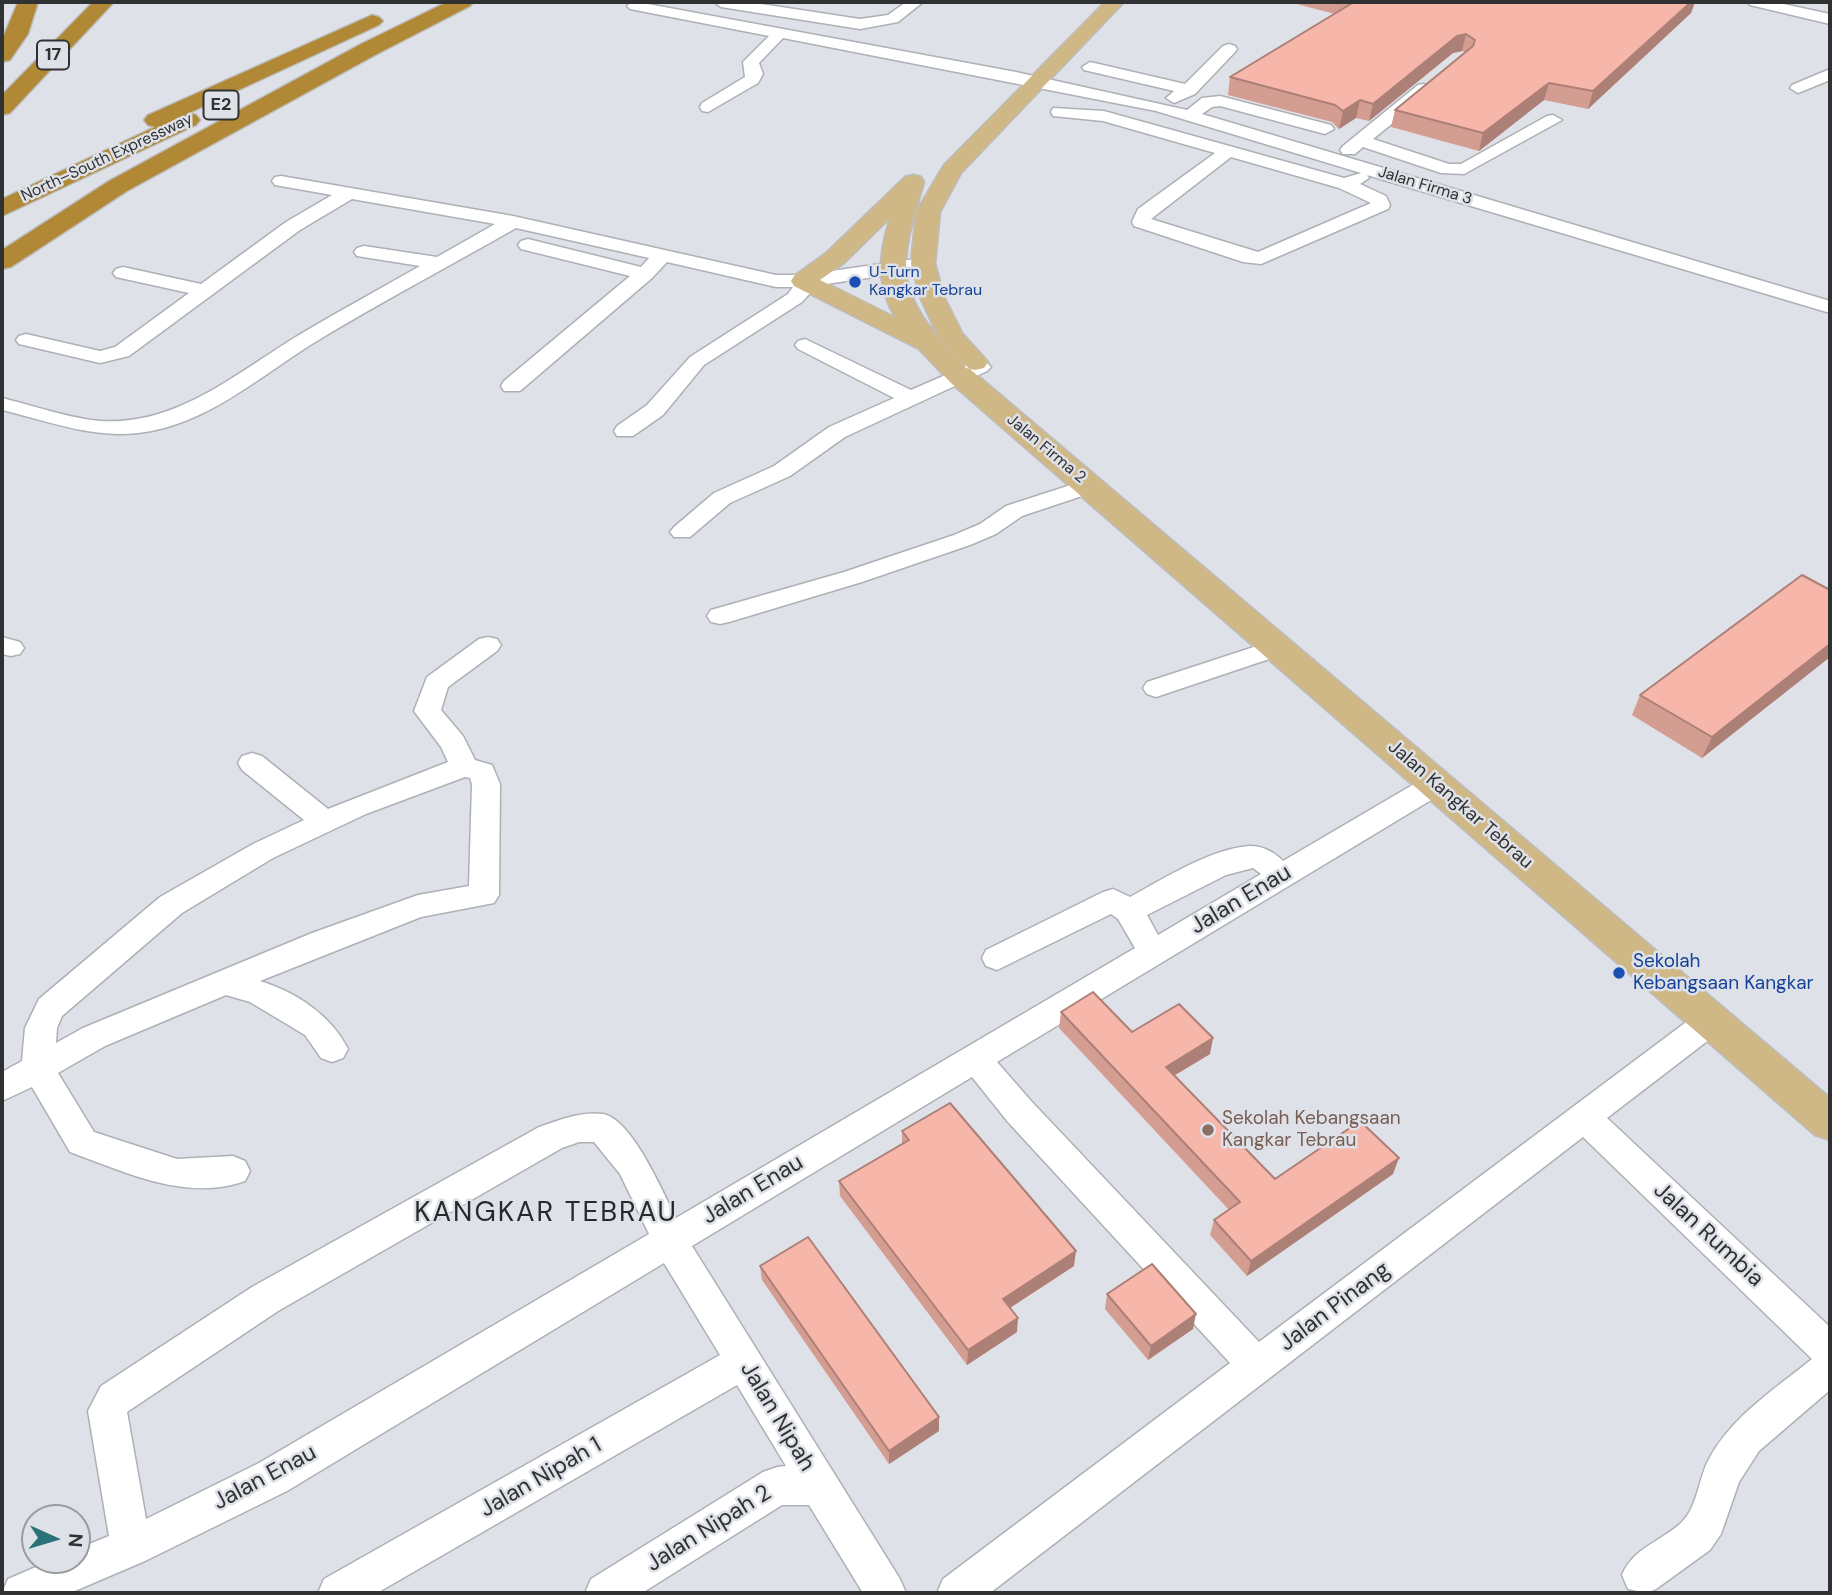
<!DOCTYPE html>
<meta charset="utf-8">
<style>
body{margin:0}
#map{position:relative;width:1832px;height:1595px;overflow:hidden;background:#dee1e7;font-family:"DM Sans",sans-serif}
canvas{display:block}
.frame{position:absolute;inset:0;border:4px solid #303133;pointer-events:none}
.north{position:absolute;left:21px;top:1504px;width:70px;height:70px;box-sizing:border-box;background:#dee1e7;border:2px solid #989b9f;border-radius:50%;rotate:94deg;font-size:19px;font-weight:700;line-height:28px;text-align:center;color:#303133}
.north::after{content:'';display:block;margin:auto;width:24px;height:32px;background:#287278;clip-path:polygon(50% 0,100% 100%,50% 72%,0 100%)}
</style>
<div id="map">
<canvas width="1832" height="1595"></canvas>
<div class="frame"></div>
<div class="north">N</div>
</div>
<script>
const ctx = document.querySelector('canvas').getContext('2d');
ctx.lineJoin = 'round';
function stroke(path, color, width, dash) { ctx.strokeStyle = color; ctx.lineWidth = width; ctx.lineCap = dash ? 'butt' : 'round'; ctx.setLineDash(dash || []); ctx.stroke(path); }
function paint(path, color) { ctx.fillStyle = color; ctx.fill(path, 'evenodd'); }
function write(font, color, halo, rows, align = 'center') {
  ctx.font = font + ' "DM Sans",sans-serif'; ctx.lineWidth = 5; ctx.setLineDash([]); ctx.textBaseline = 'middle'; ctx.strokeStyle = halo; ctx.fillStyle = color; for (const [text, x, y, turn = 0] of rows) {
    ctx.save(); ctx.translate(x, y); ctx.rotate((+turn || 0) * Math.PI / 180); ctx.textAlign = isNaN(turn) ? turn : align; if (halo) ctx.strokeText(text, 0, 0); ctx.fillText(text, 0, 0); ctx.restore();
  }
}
const minor = new Path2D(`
 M637,2L1016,72L1187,110L1202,98L1220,96L1331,125L1334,129L1325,134L1220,106L1212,107L1202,114L1830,301V313L1367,175L1369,178L1360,184L1386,196L1390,205L1388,209L1261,264L1243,262L1134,226L1132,222L1138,209L1215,153L1103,121L1053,116L1051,112L1053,108L1104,111L1344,178L1361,173L1156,111L783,38L759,63L763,74L758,83L708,112L702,111L700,107L702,103L745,77L743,62L769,36L630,9L627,6L630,3ZM1231,157L1339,188L1371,203L1258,252L1151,219Z
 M714,2H748L860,19L888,15L906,2H923L898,22L860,29L721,7Z
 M1747,2H1774L1830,14V24L1750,5Z
 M1229,44L1235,46L1237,49L1235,52L1195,94L1174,103L1166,98L1174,91L1084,70L1082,67L1090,62L1185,84L1223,46Z
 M1830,69V80L1798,93L1790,88L1792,85Z
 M1424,84L1432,89L1430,93L1373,139L1449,164H1461L1547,116L1553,115L1562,120L1464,174L1441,173L1363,147L1355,154H1343L1340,150L1343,146L1418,85Z
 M281,176L513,216L776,275H803L923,258L933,264L923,270L812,286V291L802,302L704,365L663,415L633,436H617L614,431L617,426L647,405L690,357L788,294L793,287H776L667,262L652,278L520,391H504L501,386L504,381L630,276L521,249L518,245L521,241L528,239L641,267L649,258L516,228C448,267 379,303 312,344C258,378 204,426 138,433C91,438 47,421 2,410V398C31,405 72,419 101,421C177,426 238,372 299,335C339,311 380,289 420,266L357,256L354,252L357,248L364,246L437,257L495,224L352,199L300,230L129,356L100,363L19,344L16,340L19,336L26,334L100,351L115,347L189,293L116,277L113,273L116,269L123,267L201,284L286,222L332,195L275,185L272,181L275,177Z
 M805,339L911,390L973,363H987L991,367L987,371L845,437L790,476L730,503L690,537H674L670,532L674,527L714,493L774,466L829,427L894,398L798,349L795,345L798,341Z
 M1089,479L1097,481L1100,486L1097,491L1022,516L996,534L970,545L862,582L729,622L720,624L711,622L707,616L711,610L844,572L954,535L980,524L1006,506Z
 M2,637L20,642L24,648L20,654L11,656L2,654Z
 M488,637L497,639L501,645L497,651L448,687L441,710L463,736L475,760L492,765L500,784L499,895L494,903L421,917L260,981C296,992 331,1015 348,1049L343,1058L332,1062L321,1058L305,1035L250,1002L226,995L105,1046L58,1073L94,1132L177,1159L233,1156L245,1161L250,1171L245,1181C186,1202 125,1172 70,1152L32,1087L2,1101V1072L22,1061L25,1028L39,999L160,897L253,844L304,820L242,770L238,763L242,756L252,753L262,756L328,809L448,762L441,747L414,711L427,677L479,639ZM465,777L470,778L472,784L469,886L418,895L312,933L83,1028L56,1043L57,1028L62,1016L182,913L273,858L366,814Z
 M1275,640L1284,642L1288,648L1284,654L1156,697L1147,694L1143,688L1147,682Z
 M1436,774L1446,777L1450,784L1446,791L997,1062L1032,1102L1259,1342L1701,1011L1712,1007L1723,1011L1728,1020L1723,1029L1607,1118L1830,1327V1390L1759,1451L1739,1482L1721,1534L1710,1550L1656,1589L1647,1593L1628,1589L1622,1575C1633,1548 1660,1542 1681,1523C1698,1507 1698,1479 1709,1459C1732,1416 1775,1389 1812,1359L1583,1137L990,1593H937L943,1579L1230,1363L1008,1122L972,1077L692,1246L900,1579L906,1593H863L809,1505H782L642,1593H585L591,1579L763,1472L777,1467L786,1466L737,1385L377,1593H318L324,1579L720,1355L664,1263L287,1491L145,1561L70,1593H2L8,1579L52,1560H77V1549L109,1536L88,1411L101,1386L252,1287L539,1127C559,1120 581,1111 603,1114C632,1119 663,1193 676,1218L1135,948L1118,919L1111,914L997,970L986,966L982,958L986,950L1103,892L1113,889L1130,897C1163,879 1212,848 1250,846C1263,846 1274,852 1283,861L1426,777ZM1253,868L1261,874L1158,935L1147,915L1226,875ZM579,1142H594L620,1174L649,1234L259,1463L146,1519L127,1412L278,1311L562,1148Z`);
const major = new Path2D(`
 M1105,2H1124L961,173L940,212L935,264L945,299L962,333L988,362L984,368L975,370L966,368L938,336L921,299L911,264L916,212L944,165Z
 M913,175L921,177L924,182C898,268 893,291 958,359L1830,1098V1140L1815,1135L950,382L919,349L794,286L791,281L794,276L826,253L905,177ZM890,218C879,253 875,285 896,318L820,280L844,263Z`);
const highway = new Path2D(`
 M18,2H38L28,34L10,60L2,62V40Z
 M93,2H114L10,113L2,115V95Z
 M447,2H473L470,6L377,54L127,191L11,267L2,269V250L109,181L361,44Z
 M372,15L379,17L383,21L379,25L189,113L196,115L200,120L196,125L2,216V199L155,127L148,125L144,120L148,115Z`);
const wall = new Path2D(`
 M1289,2H1695L1691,13L1588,109L1544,100L1479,151L1391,127L1395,110L1465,52L1462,51L1453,53L1369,121L1356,118L1339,129L1332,122L1228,95L1230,77L1335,14Z
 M1830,590V657L1702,758L1632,715L1640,695Z
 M1061,1012L1210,1054L1174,1076L1275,1179L1393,1174L1247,1276L1210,1235L1214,1220L1229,1210L1059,1028Z
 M902,1131L1074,1266L1010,1308L1017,1332L967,1365L840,1196L839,1181L902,1144Z
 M760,1266L939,1417V1431L889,1464L762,1280Z
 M1107,1294L1193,1329L1148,1360L1105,1309Z`);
const shadedWall = new Path2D(`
 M1691,2H1695L1691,13L1588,109L1593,91Z
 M1466,34L1462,51L1453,53L1369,121L1373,104L1457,36Z
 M1549,83L1544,100L1479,151L1483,133Z
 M1360,100L1356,118L1339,129L1343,111Z
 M1830,644V657L1702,758L1712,737Z
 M1213,1038L1210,1054L1163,1082L1166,1067Z
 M1399,1158L1393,1174L1247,1276L1251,1261Z
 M1076,1251L1074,1266L1002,1313L1003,1299Z
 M1196,1314L1193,1329L1148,1360L1151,1346Z
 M1018,1318L1017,1332L967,1365L968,1350Z
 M939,1417V1431L889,1464V1451Z`);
const building = new Path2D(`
 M1353,2H1691L1593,91L1549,83L1483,133L1395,110L1473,46L1475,40L1466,34L1457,36L1373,104L1360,100L1343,111L1335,105L1230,77L1354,2Z
 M1802,575L1830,590V644L1712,737L1640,695Z
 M1093,992L1132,1032L1179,1004L1213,1038L1166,1067L1275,1179L1360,1121L1399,1158L1251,1261L1214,1220L1240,1202L1061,1012Z
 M950,1103L1076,1251L1003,1299L1018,1318L968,1350L839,1181L909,1140L902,1131Z
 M808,1237L939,1417L889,1451L760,1266Z
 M1152,1264L1196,1314L1151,1346L1107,1294Z`);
const markers = [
 [855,282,7,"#1a4fb4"],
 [1619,973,7,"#1a4fb4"],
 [1208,1130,7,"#8d6e63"]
];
const farStreetnames = [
 ["North–South Expressway",107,158,-25],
 ["Jalan Firma 3",1425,186,17],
 ["Jalan Firma 2",1046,449,40]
];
const farTransitnames = [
 ["U-Turn",869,273],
 ["Kangkar Tebrau",869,291]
];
const shields = [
 [53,55,32],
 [221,105,35]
];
const shieldNames = [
 ["17",53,55],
 ["E2",221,105]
];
const streetNames = [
 ["Jalan Kangkar Tebrau",1460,805,41]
];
const transitNames = [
 ["Sekolah",1633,962],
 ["Kebangsaan Kangkar",1633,984]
];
const educationNames = [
 ["Sekolah Kebangsaan",1222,1119],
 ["Kangkar Tebrau",1222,1141]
];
const nearStreetnames = [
 ["Jalan Enau",1241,900,-31],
 ["Jalan Enau",753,1190,-31],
 ["Jalan Rumbia",1708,1235,43],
 ["Jalan Pinang",1335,1307,-37],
 ["Jalan Nipah",777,1417,59],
 ["Jalan Enau",265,1478,-28],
 ["Jalan Nipah 1",541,1478,-30],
 ["Jalan Nipah 2",709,1529,-32]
];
const nearQuarternames = [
 ["KANGKAR TEBRAU",546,1214]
];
stroke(minor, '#adb0b5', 3);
stroke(major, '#bdbdbe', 3);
stroke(highway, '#bdbdbe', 3);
paint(minor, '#fff');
paint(major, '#d0b886');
paint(highway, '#b18936');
paint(wall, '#d49d92');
paint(shadedWall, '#ac7f77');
paint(building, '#f6b6aa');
stroke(building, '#ac7f77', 2);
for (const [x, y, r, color] of markers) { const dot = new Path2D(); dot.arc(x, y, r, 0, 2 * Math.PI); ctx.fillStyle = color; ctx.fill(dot); stroke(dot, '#dee1e7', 2.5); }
write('16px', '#303133', '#dee1e7', farStreetnames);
write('16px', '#164399', '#dee1e7', farTransitnames, 'left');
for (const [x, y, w] of shields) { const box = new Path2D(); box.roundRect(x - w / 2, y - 14.5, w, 29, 5); ctx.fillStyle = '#dee1e7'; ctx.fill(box); stroke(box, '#303133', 2); }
write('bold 18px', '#303133', null, shieldNames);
write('19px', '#303133', '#dee1e7', streetNames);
write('19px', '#164399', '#dee1e7', transitNames, 'left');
write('19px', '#785e54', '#dee1e7', educationNames, 'left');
write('23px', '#303133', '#dee1e7', nearStreetnames);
ctx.letterSpacing = '2px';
write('28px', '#272a2d', '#dee1e7', nearQuarternames);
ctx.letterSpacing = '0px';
</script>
